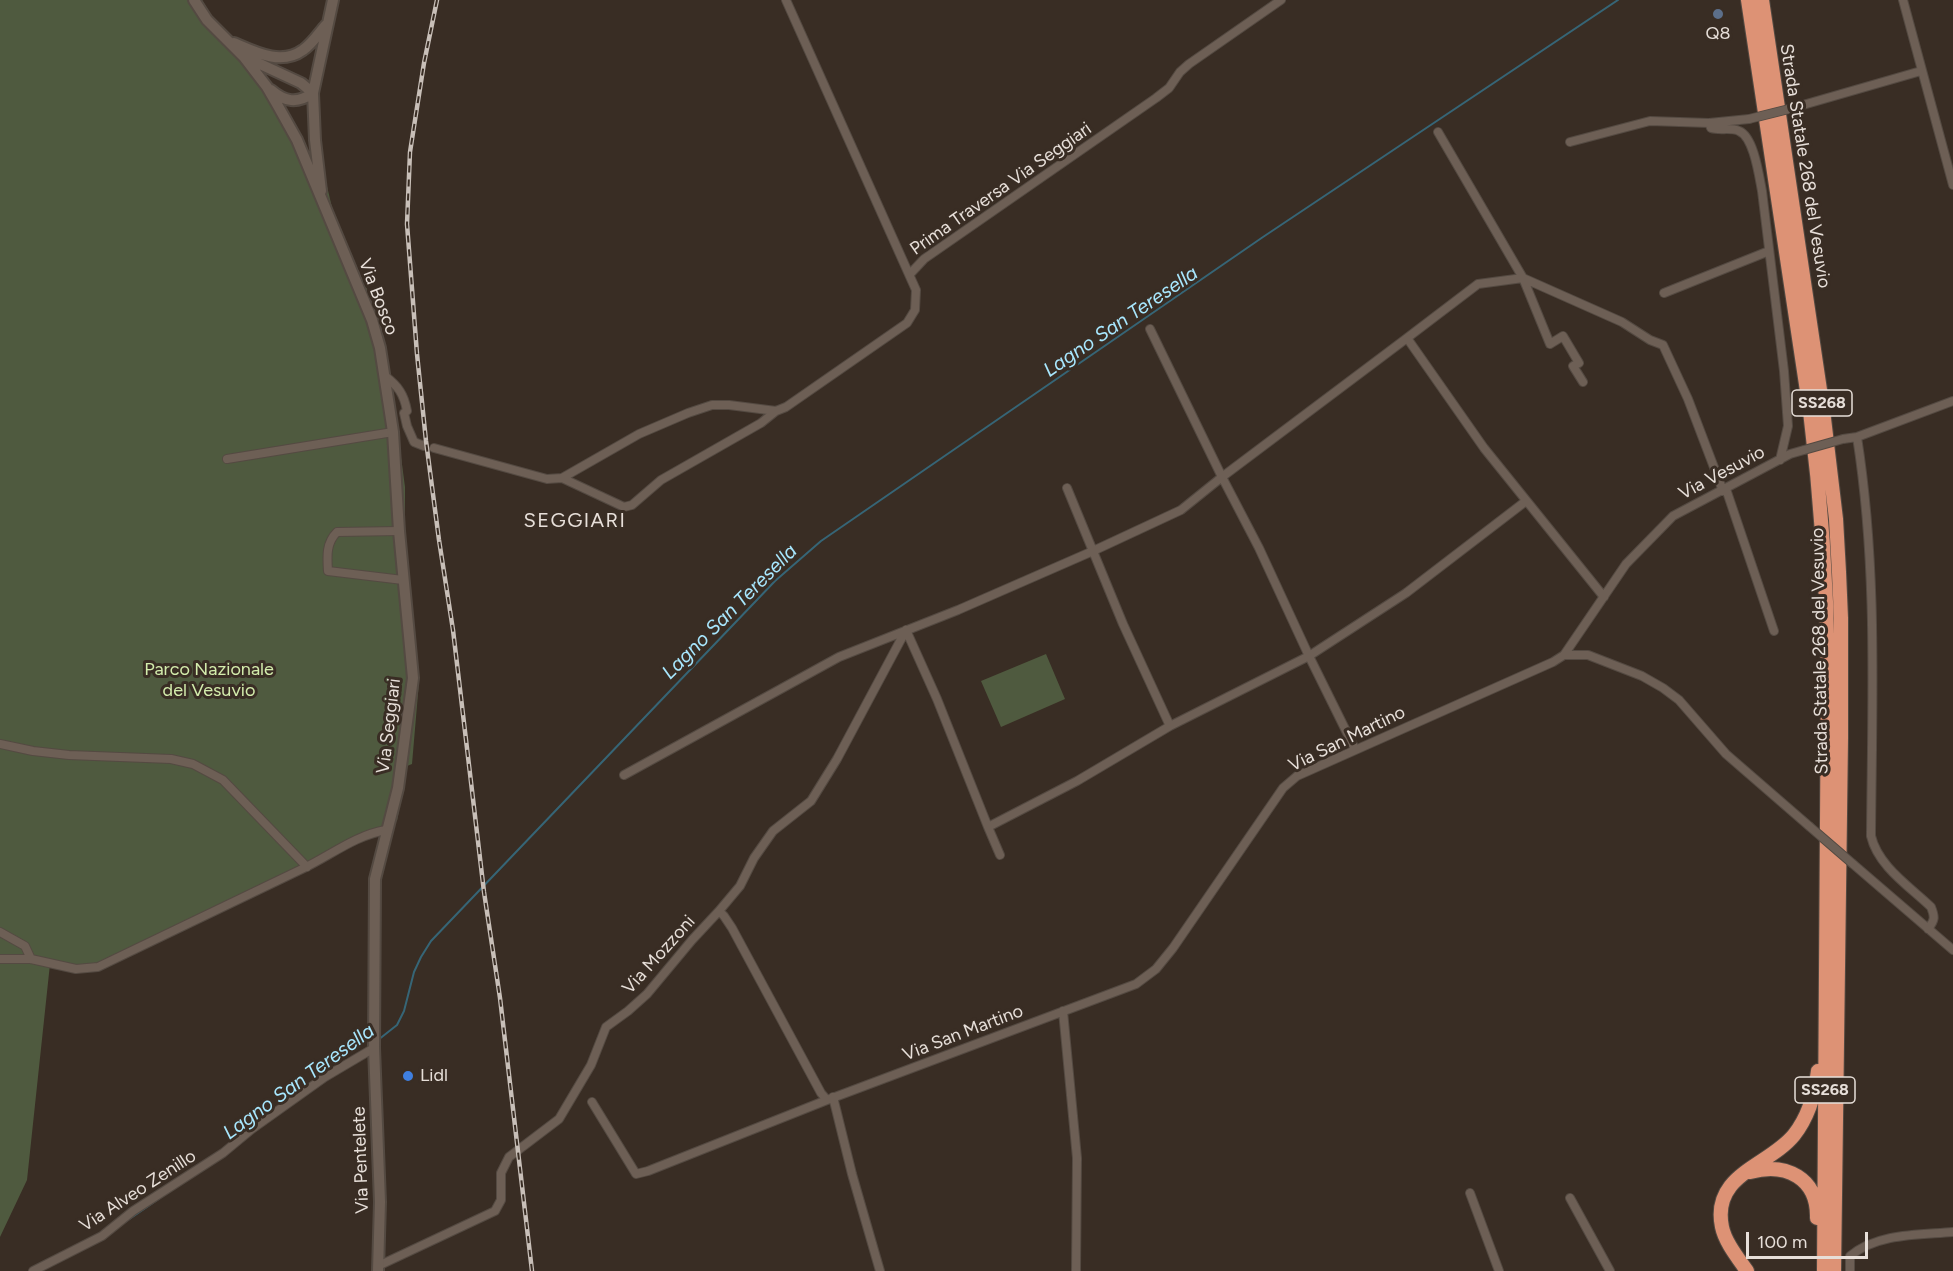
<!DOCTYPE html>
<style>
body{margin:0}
#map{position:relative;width:1953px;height:1271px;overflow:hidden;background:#392d24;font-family:Figtree,sans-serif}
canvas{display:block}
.scale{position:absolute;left:1746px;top:1232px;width:122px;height:27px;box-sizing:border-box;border:3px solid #e7dfd9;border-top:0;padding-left:8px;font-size:18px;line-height:21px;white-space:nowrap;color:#e7dfd9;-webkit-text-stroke:4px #392d24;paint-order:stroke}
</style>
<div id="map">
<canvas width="1953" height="1271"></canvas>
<div class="scale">100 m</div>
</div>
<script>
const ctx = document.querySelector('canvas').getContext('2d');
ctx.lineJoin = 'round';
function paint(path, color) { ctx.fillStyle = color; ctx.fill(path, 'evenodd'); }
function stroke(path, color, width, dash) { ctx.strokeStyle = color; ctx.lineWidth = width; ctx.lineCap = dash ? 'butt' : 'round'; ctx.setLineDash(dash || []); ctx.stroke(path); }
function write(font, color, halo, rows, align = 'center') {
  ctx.font = font + ' Figtree,sans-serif'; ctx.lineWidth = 6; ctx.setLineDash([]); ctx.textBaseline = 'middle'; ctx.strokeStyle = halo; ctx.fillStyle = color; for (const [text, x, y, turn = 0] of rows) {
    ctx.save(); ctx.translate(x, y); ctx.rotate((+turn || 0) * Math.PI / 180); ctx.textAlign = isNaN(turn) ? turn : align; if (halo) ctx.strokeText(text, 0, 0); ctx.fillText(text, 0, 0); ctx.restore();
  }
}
const green = new Path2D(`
 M0,0H202L217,25L238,43L306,154L326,182L334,216L351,260L367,289L379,325L389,366L405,487V568L414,626L419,682L412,764L407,766L397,821L363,834L305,867L88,971L50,964L27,1180L0,1237Z
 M1046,654L1065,699L1001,727L981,681Z`);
const stream = new Path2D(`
 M378,1040L397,1025L404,1011L414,972L421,957L431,941L775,581L821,541L1263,237L1618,0
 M125,1222L160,1198`);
const minor = new Path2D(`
 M1903,0L1953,185
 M1789,109L1921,71
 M1709,123L1711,128C1720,131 1730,127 1739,131C1754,137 1759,176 1762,191L1784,371L1788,426L1780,460
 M1438,132L1523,278L1550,344L1563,336L1579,363L1573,366L1583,382
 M1570,142L1650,121L1709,123L1749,119
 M910,274L924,259L1156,98L1169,88L1180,72L1189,64L1281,0
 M1664,293L1769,251
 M1150,329L1222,477L1259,548L1309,656L1355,749
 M385,376C398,386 404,394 407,411L404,413L407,426L414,442L424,446
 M1857,437C1878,570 1872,702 1871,836C1878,866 1909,886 1931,907C1935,917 1935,920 1928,929
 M1843,439L1857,437L1953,401
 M434,448L547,479L562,478L639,434L688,413L712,405H729L776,411L786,407L907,323L915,310L916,290L786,0
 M227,459L393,432
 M562,478L624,507L632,505L661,480L761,423L776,411
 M1067,488L1123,624L1170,726
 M1726,489L1774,631
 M399,531L337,532C326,543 327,556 328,571L403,580
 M1604,597L1484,448L1407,338L1478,284L1523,278L1622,322L1650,340L1663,345L1688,399L1723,491
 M906,630L937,699L988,827L1000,855
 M1564,655L1626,564L1673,516L1790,454L1804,450
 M0,744L33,751L69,755L171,759L193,764L223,780L307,867
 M624,775L839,657L958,610L1093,551L1181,510L1222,477L1407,338
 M988,827L1077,781L1170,726L1309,656L1406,593L1526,501
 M1853,864L1953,950
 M719,911L740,886L754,858L773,831L811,801L837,759L906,630
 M0,932L25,946L31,959
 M0,959H31L76,969L98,967C167,934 235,901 304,868C331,855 356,835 386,830
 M1063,1011L1077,1158L1076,1271
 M833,1097L852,1174L880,1271
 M592,1102L636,1174L648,1171L827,1100
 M1470,1193L1499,1271
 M1570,1198L1610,1271
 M378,1266L495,1211L501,1200V1173L509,1157L559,1119L591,1065L606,1027L628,1011L647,994L692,940L719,911L724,916L732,928L821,1093L827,1100L1136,984L1156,969L1173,948L1283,788L1297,776L1553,662L1564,655H1588L1642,676L1663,688L1679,700L1726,754L1809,826
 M33,1271L102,1236L133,1211L223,1153L252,1129L325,1077L374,1048
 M1850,1271V1256C1878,1233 1919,1235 1953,1232`);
const secondary = new Path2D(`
 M194,0L207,20L244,57L267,87L278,106L297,140L372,320L380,348L393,432L399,531L413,678L398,788L375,879L374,1048L380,1202L378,1271
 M234,43C255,52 281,66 303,50C312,44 319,33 326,25
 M247,58L301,83L313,93
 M271,90C285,102 297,104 313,93
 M321,191L315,140L313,93L333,0`);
const trunk = new Path2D(`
 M1748,0L1810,411C1821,498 1827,585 1828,673L1824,1271
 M1762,0L1823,410L1836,519L1839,572L1841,618V738L1834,1271
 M1750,1172C1786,1162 1818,1178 1817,1218
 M1747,1271C1738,1258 1725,1242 1722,1227C1711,1174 1769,1166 1794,1135C1809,1116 1815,1094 1818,1071`);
const rail = new Path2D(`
 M437,0L424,63L410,152L407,224L417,354L426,441L439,540L453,630L484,892L500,998L532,1271`);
const minorBridge = new Path2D(`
 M1749,119L1789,109
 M1804,450L1843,439
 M1809,826L1853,864`);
const markers = [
 [1718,14,6,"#5c6f8a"],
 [408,1076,6,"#3f7fe0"]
];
const shields = [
 [1822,403,60],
 [1825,1090,60]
];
const shieldNames = [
 ["SS268",1822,403],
 ["SS268",1825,1090]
];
const poiNames = [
 ["Q8",1718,34],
 ["Lidl",420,1076,"left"]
];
const streetNames = [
 ["Strada Statale 268 del Vesuvio",1805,166,81],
 ["Prima Traversa Via Seggiari",1001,189,-35],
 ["Via Bosco",378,297,69],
 ["Via Vesuvio",1722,473,-28],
 ["Strada Statale 268 del Vesuvio",1820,651,-91],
 ["Via Seggiari",389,726,-83],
 ["Via San Martino",1347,739,-26],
 ["Via Mozzoni",659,955,-48],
 ["Via San Martino",963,1033,-21],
 ["Via Pentelete",361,1160,-92],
 ["Via Alveo Zenillo",138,1191,-33]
];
const parkNames = [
 ["Parco Nazionale",209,670],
 ["del Vesuvio",209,691]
];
const waterNames = [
 ["Lagno San Teresella",1121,322,-34],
 ["Lagno San Teresella",730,612,-45],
 ["Lagno San Teresella",299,1082,-36]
];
const neighbourhoodNames = [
 ["SEGGIARI",575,521]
];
paint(green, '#4f5a3f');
stroke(stream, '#366576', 2);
stroke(minor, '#544a42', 10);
stroke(secondary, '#544a42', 14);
stroke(trunk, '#544a42', 16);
stroke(minor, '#6d5f55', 8);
stroke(secondary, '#6d5f55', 10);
stroke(trunk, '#dd9275', 14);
stroke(rail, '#c8bfb8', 4.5);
stroke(rail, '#392d24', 2, [7]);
stroke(minorBridge, '#544a42', 10, []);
stroke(minorBridge, '#6d5f55', 8);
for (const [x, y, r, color] of markers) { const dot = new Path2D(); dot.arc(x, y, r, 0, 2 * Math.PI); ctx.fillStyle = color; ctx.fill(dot); stroke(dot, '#392d24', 2); }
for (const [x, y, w] of shields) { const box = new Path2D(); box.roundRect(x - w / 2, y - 13, w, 26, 4.5); ctx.fillStyle = '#392d24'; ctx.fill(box); stroke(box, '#e7dfd9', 1.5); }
write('bold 16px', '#e7dfd9', null, shieldNames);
write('18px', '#e7dfd9', '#392d24', poiNames);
write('18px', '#e7dfd9', '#392d24', streetNames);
write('18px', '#d3ecac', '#392d24', parkNames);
write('italic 20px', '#a8e7fe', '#392d24', waterNames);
ctx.letterSpacing = '1.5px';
write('20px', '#e7dfd9', '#392d24', neighbourhoodNames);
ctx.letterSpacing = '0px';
</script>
